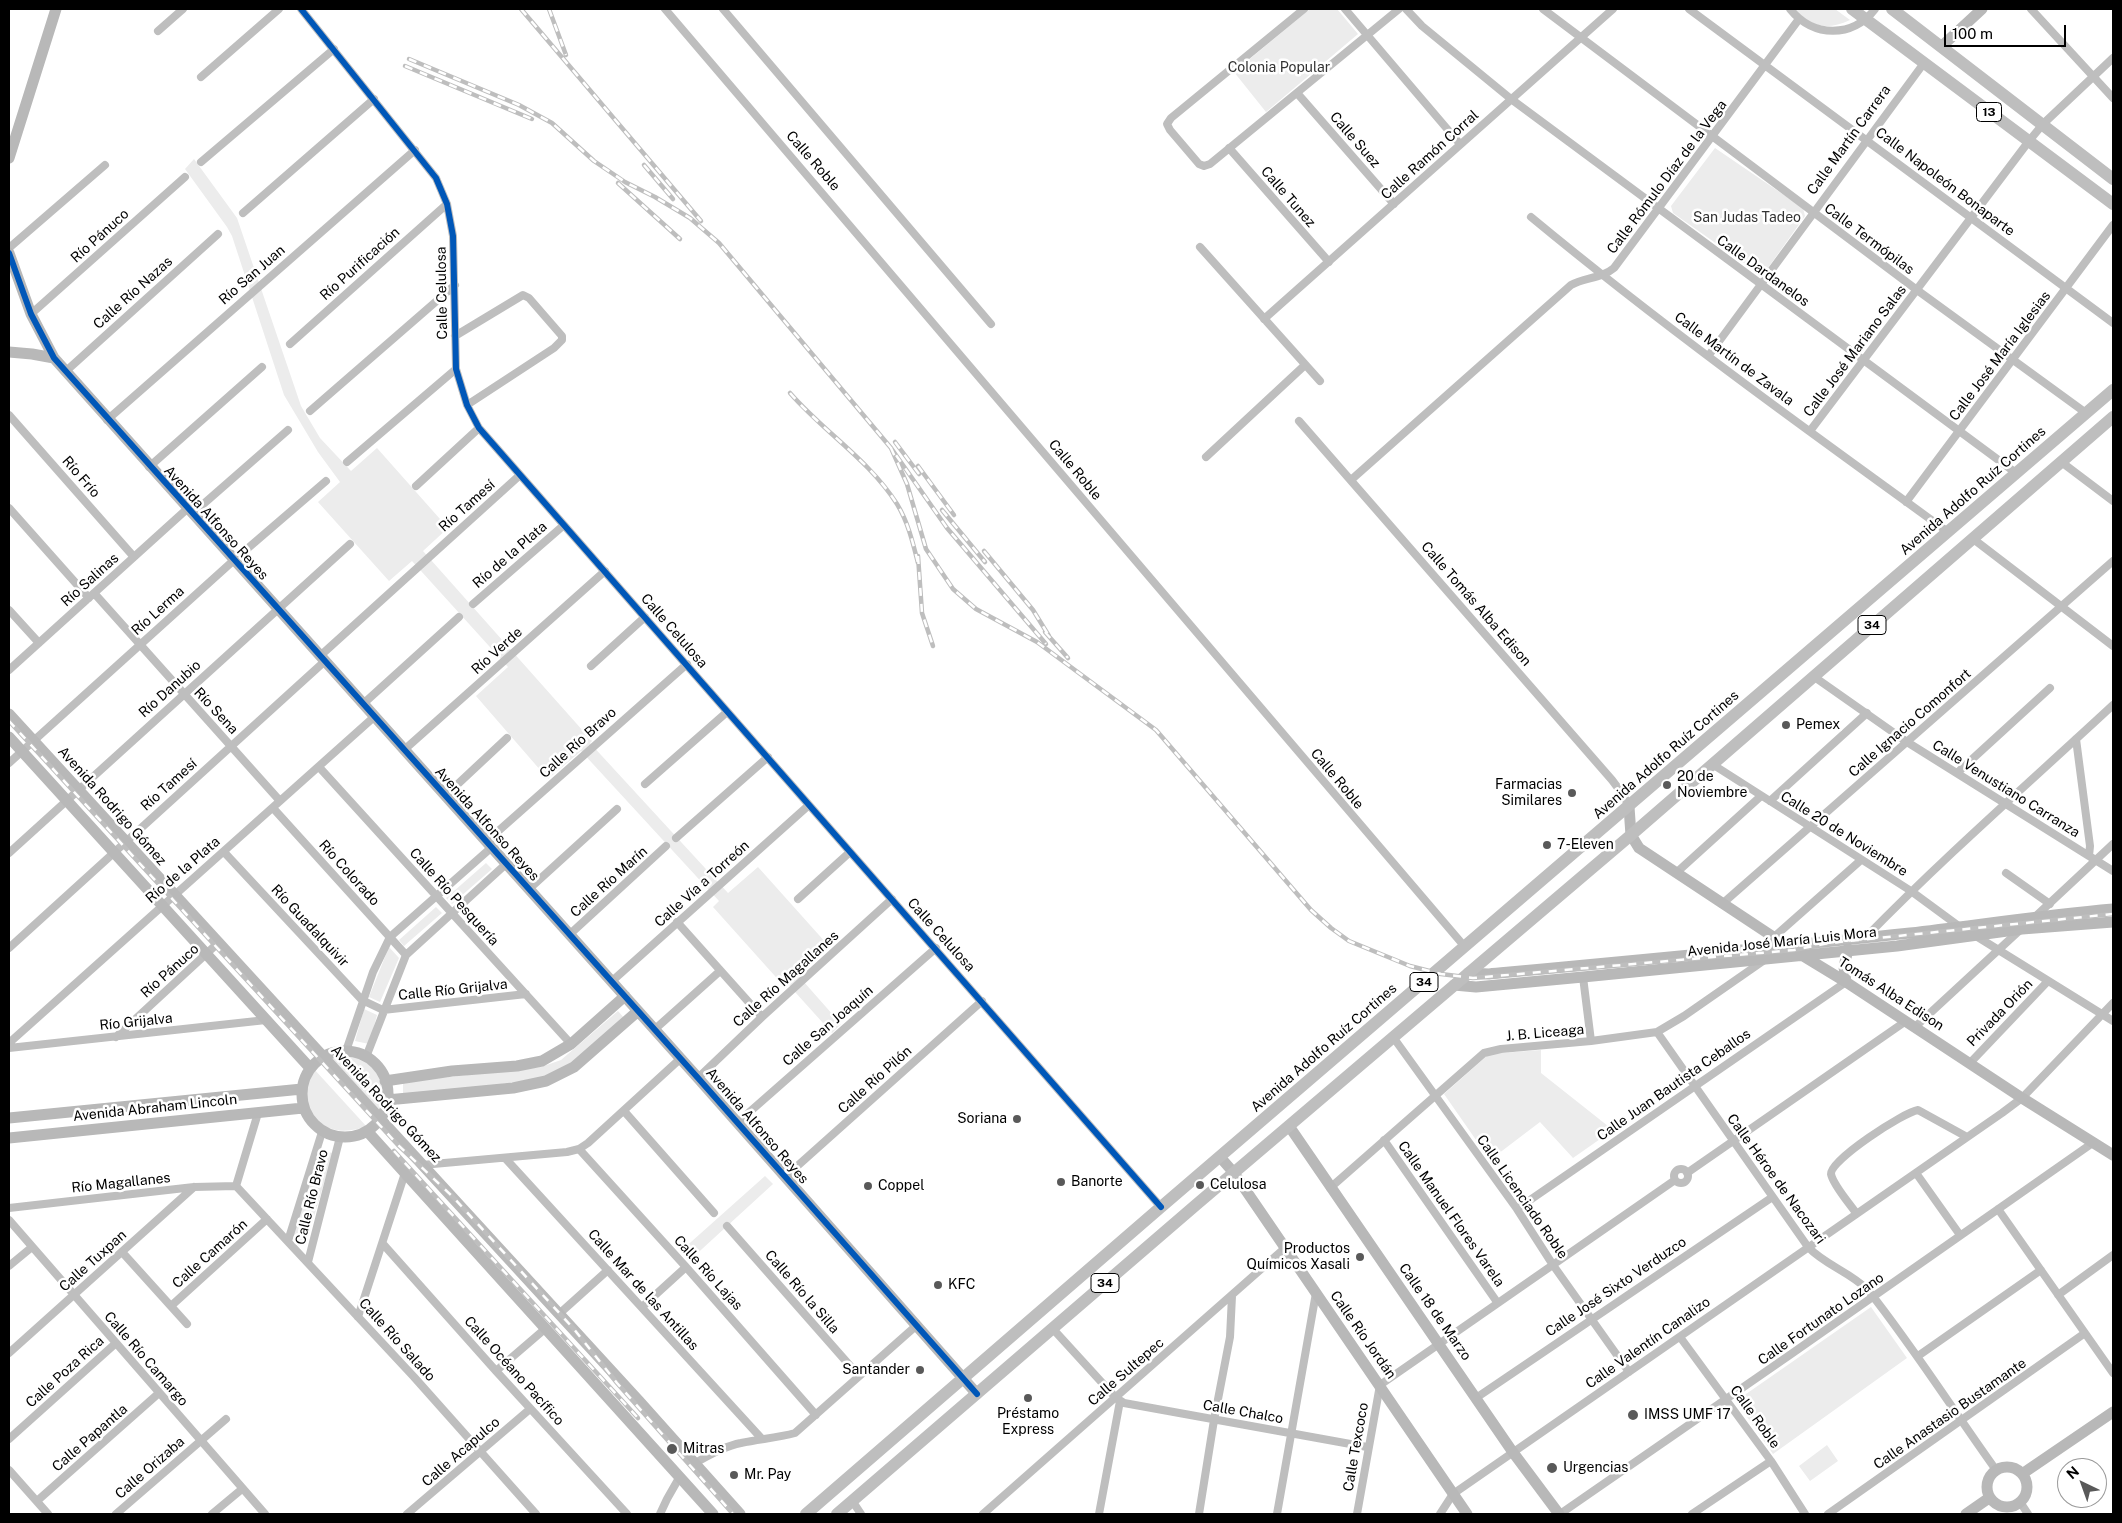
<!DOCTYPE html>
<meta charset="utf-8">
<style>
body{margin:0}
#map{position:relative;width:2122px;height:1523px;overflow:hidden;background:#fff;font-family:"Public Sans",sans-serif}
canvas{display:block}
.frame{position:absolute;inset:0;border:10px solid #000;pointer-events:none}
.north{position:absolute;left:2057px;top:1458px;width:50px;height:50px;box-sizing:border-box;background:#fff;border:1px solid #999;border-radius:50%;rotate:318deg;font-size:14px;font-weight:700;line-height:20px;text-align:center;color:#000}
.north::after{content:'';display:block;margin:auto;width:18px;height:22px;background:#595959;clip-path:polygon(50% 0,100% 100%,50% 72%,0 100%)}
.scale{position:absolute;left:1944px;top:25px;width:122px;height:22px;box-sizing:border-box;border:2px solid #000;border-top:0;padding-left:6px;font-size:15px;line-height:18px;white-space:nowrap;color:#000;-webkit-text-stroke:4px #fff;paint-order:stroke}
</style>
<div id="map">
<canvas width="2122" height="1523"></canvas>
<div class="frame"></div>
<div class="north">N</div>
<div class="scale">100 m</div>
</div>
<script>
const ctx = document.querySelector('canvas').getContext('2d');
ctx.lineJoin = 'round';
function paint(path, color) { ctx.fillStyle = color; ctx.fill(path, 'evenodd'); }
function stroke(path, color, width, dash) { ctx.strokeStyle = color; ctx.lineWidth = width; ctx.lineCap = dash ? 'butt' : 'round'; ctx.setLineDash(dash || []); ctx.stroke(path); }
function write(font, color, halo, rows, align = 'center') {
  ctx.font = font + ' "Public Sans",sans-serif'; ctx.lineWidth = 5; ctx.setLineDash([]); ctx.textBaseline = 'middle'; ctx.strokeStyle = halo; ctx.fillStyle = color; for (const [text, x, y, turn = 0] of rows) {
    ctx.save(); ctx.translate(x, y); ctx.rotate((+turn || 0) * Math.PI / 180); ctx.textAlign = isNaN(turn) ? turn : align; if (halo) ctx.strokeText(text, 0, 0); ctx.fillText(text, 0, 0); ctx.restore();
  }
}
const green = new Path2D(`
 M1310,9H1337L1358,34L1266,112L1234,72Z
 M1794,9H1835L1850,20C1826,31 1813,27 1794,9Z
 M1715,148L1803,208L1805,216L1765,272L1758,273L1673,213L1671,206Z
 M194,159L237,218L301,406L320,438L351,471L377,448L448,528L423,551L592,741L590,743L728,893L758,867L827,944L796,973L841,1024L832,1033L786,982L783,985L713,907L719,901L581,751L548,779L476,696L508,667L412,561L389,581L318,502L340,482L318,452L284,395L232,236L227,227L185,169Z
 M486,863L492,869L452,904L446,898Z
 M436,907L442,913L404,946L399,940Z
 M389,947L399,958L380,1002L369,997Z
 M364,1009L377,1015L369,1044L355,1041Z
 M618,1011L625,1019L569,1067L546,1078L403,1097V1082L541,1067L561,1060Z
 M1541,1050V1073L1613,1130L1573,1158L1540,1122L1490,1160L1444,1094L1489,1054Z
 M354,1056C378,1065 391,1087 379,1112L331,1060L337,1057Z
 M314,1069L367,1127C357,1129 347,1132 336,1130C306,1124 298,1093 314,1069Z
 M315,1150L333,1153L306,1243L291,1237Z
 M765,1176L773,1184L690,1260L682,1250Z
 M1871,1307L1907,1358L1773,1454L1736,1401Z
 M1827,1445L1838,1461L1810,1481L1799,1466Z`);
const street = new Path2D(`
 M301,9L436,178L447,204L453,236L456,369L467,405L479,428L1161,1207
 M665,9L1465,947
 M723,9L991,324
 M1304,9L1171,118L1167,124L1170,130L1199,164L1204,166L1210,164L1399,9
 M1345,9L1460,144
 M1406,9L1422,26L1511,99L2016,473
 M1543,9L1917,290L2086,413
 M1689,9L2113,323
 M1790,9C1813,38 1853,38 1875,9
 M2031,9L2113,98
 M158,31L183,9
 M201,77L279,9
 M1297,93L1394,204
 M1229,148L1329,262
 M201,162L334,49
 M243,213L374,99
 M1531,217C1665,328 1807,430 1948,532
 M1200,247L1320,381
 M9,248L105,165
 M31,314L185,177
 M1264,319L1613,9
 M455,336L523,295L529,298L562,336V340L554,348L467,405
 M290,344L447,204
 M1709,355L1924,63
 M65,372L218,234
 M310,411L455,285
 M9,415L134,557
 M107,420L415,150
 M1299,421L1612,780L1624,796L1629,807
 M1810,431L2029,141L2043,124L2113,58
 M1206,457L1305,365
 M2060,461L2113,501
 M347,462L456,369
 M149,467L262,367
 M1351,480L1571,285C1585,277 1601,279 1614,268L1799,19
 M416,486L479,428
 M1906,502L2113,225
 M9,508L89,598
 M192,514L288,430
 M1972,538L2113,646
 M94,593L280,801
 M473,604L564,525
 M9,610L39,643
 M320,656L520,475
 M591,666L645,617
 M9,670L187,509
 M1813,676L1907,742L2113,871
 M363,704L459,617
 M2076,739L2090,846L2089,856
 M404,750L605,571
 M9,763L233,561L326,481
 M1712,764L1911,891L1960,927
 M319,767L571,1044
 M1957,773L2050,688
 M645,784L727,712
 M445,796L507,738
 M1770,801L1867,713
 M273,808L406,955
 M676,838L768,757
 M487,841L687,664
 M224,852L362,1000L383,1010L526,994
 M9,853L350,544
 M1676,873L1761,796
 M2006,873L2050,904
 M529,889L617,809
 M798,899L850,852
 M1722,904L2113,561
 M2036,916L2113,844
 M677,922L762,1017
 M569,935L666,846
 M1976,936L2113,1021
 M1774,937L1861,860
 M1866,937C1945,856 2030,782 2113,705
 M9,948L325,661
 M1583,977L1591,1041
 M611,982L809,805
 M1915,1027L2020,930
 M654,1030L720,971
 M1657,1032L1808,1247C1825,1265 1850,1272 1868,1290C1914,1348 1953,1410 1996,1470
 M116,1037L218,943
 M1393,1037L1517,1209L1553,1265L1629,1372
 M9,1043L374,717
 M9,1048L266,1020
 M346,1051L373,972L390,937L492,847
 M366,1057L406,955L506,864
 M1970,1063L2048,981
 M698,1078L762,1017L892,899
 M624,1111L714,1213
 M737,1123L936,948
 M1384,1140L1497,1302
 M579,1149L686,1267L816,1415
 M505,1158L762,1439
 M422,1165L567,1152L579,1149L588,1143L680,1059
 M1674 1176a7 7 0 1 1 14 0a7 7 0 1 1-14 0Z
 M1687,1173L1906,1021
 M1916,1173L1960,1235
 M785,1177L982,1001
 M236,1186L414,1377L536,1514
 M236,1186L258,1113
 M1330,1188L1484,1053L1501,1049L1591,1041L1657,1032L1684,1016L1763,961
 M9,1208L194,1187L236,1186
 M1517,1209L1846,982
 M1998,1209L2113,1373
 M1856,1213C1850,1204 1833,1185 1831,1174C1830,1160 1904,1112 1918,1110L1967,1137
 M9,1220L265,1514
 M727,1226L859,1376
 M288,1241L322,1132
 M383,1244L496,1371L627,1514
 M122,1252L187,1324
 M308,1262L340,1137
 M9,1266L32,1247
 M2058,1295L2113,1255
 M171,1306L267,1219
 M642,1307L686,1267
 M559,1314L608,1270
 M358,1317L405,1173
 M1053,1329L1116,1398L1124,1403L1367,1447
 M1680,1337L1771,1461L1805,1514
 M9,1353L194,1187
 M1918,1356L2041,1270
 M496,1371L546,1328
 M1476,1398L1771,1198
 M9,1439L116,1343
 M695,1463C710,1455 725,1446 741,1443C759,1439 777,1438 795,1433L917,1325
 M9,1470L48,1514
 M37,1501L159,1393
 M853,1502L861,1514
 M2020,1502L2028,1514
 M116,1514L226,1419
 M212,1514L242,1489
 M407,1514L530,1409
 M660,1514L667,1499L679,1478
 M983,1514L1285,1248
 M1099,1514L1120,1401
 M1199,1514L1214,1420L1230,1337L1232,1296
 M1277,1514L1316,1293
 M1357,1514L1380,1385L1675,1180
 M1440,1514L1453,1494L2002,1113L2022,1098L2113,1003
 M1560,1514C1739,1391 1916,1267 2094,1142
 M1692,1514L1771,1461
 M1828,1514L2085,1333`);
const secondary = new Path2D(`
 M1942,46L1982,9
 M9,158L56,9
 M9,253L31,314L54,358L698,1078L977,1394
 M9,352L32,354L54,358
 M9,714L639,1401L740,1514
 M9,737L310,1068
 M1629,807L1631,835L1639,848L1787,946
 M1800,954L1846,982L2022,1098L2113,1155
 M1468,973L1489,974C1629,961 1770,948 1910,933C1978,925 2045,915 2113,909
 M1846,982L1844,967L1848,949
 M1454,985L1476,987L1583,977L1897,946L2022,929L2113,922
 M302 1094a43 43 0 1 1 86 0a43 43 0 1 1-86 0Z
 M385,1081L452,1071L517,1066L542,1061L571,1044L625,996
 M387,1100L513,1088L546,1081L574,1067L638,1011
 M9,1118L302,1089
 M1289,1126L1512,1451L1559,1514
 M367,1131L713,1514
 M9,1138L303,1108
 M1220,1157L1234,1173L1467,1514
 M1987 1487a20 20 0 1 1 40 0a20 20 0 1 1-40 0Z
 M2022,1474L2113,1412
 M1966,1514L1989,1498`);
const primary = new Path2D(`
 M1852,9L2113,204
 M1892,9L2113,179
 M806,1514L1161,1207L2113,390
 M837,1514L1197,1204L1631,835L2113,417`);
const rail = new Path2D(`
 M521,9L701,221
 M549,9L566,55
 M409,59L519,105L552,123L594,161L625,182L655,197L690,218L719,243L891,448L947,528L1046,644
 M405,66L532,119
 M644,165L673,199
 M618,183L680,239
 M790,393C824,432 869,460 897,504C908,522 913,543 918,563
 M895,442L919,474
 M891,448L907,484L926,549L953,589L976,609L1037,642L1156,730L1311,910L1331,928L1349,941L1410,966L1441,974L1473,978L1794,950L1829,943L2113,914
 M918,466L954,515
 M942,510L985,562
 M984,551L1033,610L1049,636
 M918,556L922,613L933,646
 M1045,632L1068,658
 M9,721L398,1145L453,1197L573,1328L617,1383L733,1514
 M394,1151L638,1418`);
const cycleway = new Path2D(`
 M301,9L436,178L447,204L453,236L456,369L467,405L479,428L1161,1207
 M9,253L31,314L54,358L698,1078L977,1394`);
const markers = [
 [1786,725,5,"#595959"],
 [1667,785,5,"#595959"],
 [1572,793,5,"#595959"],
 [1547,845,5,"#595959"],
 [1017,1119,5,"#595959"],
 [1061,1182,5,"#595959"],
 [1200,1185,5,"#595959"],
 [868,1186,5,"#595959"],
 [1360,1257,5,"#595959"],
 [938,1285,5,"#595959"],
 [920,1370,5,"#595959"],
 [1028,1398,5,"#595959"],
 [1633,1415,6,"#595959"],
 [672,1449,6,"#595959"],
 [1552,1468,6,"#595959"],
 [734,1475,5,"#595959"]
];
const shields = [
 [1989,112,25],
 [1872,625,28],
 [1424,982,28],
 [1105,1283,28]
];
const shieldNames = [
 ["13",1989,112],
 ["34",1872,625],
 ["34",1424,982],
 ["34",1105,1283]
];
const parkNames = [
 ["Colonia Popular",1279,68],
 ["San Judas Tadeo",1747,218]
];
const streetNames = [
 ["Calle Suez",1355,140,49],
 ["Calle Martín Carrera",1849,140,-54],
 ["Calle Ramón Corral",1430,155,-42],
 ["Calle Roble",813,161,49],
 ["Calle Rómulo Díaz de la Vega",1667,177,-53],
 ["Calle Napoleón Bonaparte",1945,182,37],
 ["Calle Tunez",1288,197,49],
 ["Río Pánuco",100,236,-42],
 ["Calle Termópilas",1869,239,37],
 ["Río Purificación",360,264,-42],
 ["Calle Dardanelos",1763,271,36],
 ["Río San Juan",252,275,-41],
 ["Calle Río Nazas",133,293,-42],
 ["Calle Celulosa",442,293,-91],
 ["Calle José Mariano Salas",1855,351,-53],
 ["Calle José María Iglesias",2000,356,-53],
 ["Calle Martín de Zavala",1734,359,37],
 ["Calle Roble",1075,470,50],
 ["Río Frío",81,477,49],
 ["Avenida Adolfo Ruíz Cortines",1973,491,-41],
 ["Río Tamesí",467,506,-42],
 ["Avenida Alfonso Reyes",216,523,48],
 ["Río de la Plata",510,555,-41],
 ["Río Salinas",90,580,-42],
 ["Calle Tomás Alba Edison",1476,604,49],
 ["Río Lerma",158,611,-42],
 ["Calle Celulosa",674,631,49],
 ["Río Verde",497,651,-42],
 ["Río Danubio",170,689,-42],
 ["Río Sena",216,711,47],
 ["Calle Ignacio Comonfort",1910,723,-41],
 ["Calle Río Bravo",578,743,-42],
 ["Avenida Adolfo Ruíz Cortines",1666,755,-41],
 ["Calle Roble",1337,779,50],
 ["Río Tamesí",169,785,-42],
 ["Calle Venustiano Carranza",2006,789,32],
 ["Avenida Rodrigo Gómez",112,806,48],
 ["Avenida Alfonso Reyes",487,824,48],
 ["Calle 20 de Noviembre",1844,834,32],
 ["Río de la Plata",183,870,-41],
 ["Río Colorado",349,873,48],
 ["Calle Río Marín",609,882,-42],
 ["Calle Vía a Torreón",702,884,-42],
 ["Calle Río Pesquería",454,897,48],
 ["Río Guadalquivir",310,926,47],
 ["Calle Celulosa",941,935,48],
 ["Avenida José María Luis Mora",1782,942,-6],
 ["Río Pánuco",170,971,-42],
 ["Calle Río Magallanes",786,979,-42],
 ["Calle Río Grijalva",453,990,-6],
 ["Tomás Alba Edison",1891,994,33],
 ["Privada Orión",2000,1013,-46],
 ["Río Grijalva",136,1022,-6],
 ["Calle San Joaquín",828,1026,-41],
 ["J. B. Liceaga",1545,1033,-5],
 ["Avenida Adolfo Ruíz Cortines",1324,1048,-41],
 ["Calle Río Pilón",875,1080,-42],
 ["Calle Juan Bautista Ceballos",1674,1085,-35],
 ["Avenida Rodrigo Gómez",386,1104,47],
 ["Avenida Abraham Lincoln",155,1108,-6],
 ["Avenida Alfonso Reyes",757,1126,49],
 ["Calle Héroe de Nacozari",1776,1179,54],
 ["Río Magallanes",121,1183,-6],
 ["Calle Río Bravo",312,1197,-76],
 ["Calle Licenciado Roble",1522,1197,55],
 ["Calle Manuel Flores Varela",1451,1214,55],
 ["Calle Camarón",210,1254,-42],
 ["Calle Tuxpan",93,1261,-42],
 ["Calle Río Lajas",708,1273,48],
 ["Calle José Sixto Verduzco",1616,1287,-34],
 ["Calle Mar de las Antillas",643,1290,48],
 ["Calle Río la Silla",802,1292,49],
 ["Calle 18 de Marzo",1435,1312,55],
 ["Calle Fortunato Lozano",1821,1319,-35],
 ["Calle Río Jordán",1363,1335,55],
 ["Calle Río Salado",397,1340,48],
 ["Calle Valentín Canalizo",1648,1343,-35],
 ["Calle Río Camargo",146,1359,49],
 ["Calle Océano Pacífico",514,1371,48],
 ["Calle Poza Rica",65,1372,-42],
 ["Calle Sultepec",1126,1372,-41],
 ["Calle Chalco",1243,1412,10],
 ["Calle Anastasio Bustamante",1950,1414,-35],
 ["Calle Roble",1755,1417,54],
 ["Calle Papantla",90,1438,-41],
 ["Calle Texcoco",1356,1447,-80],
 ["Calle Acapulco",461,1452,-41],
 ["Calle Orizaba",150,1468,-41]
];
const poiNames = [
 ["Pemex",1796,725],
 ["20 de",1677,777],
 ["Noviembre",1677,793],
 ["Farmacias",1562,785,"right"],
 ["Similares",1562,801,"right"],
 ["7-Eleven",1557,845],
 ["Soriana",1007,1119,"right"],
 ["Banorte",1071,1182],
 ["Celulosa",1210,1185],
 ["Coppel",878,1186],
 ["Productos",1350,1249,"right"],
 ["Químicos Xasali",1350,1265,"right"],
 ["KFC",948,1285],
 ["Santander",910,1370,"right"],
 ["Préstamo",1028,1414,"center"],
 ["Express",1028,1430,"center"],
 ["IMSS UMF 17",1644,1415],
 ["Mitras",683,1449],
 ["Urgencias",1563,1468],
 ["Mr. Pay",744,1475]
];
paint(green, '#ececec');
stroke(street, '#bebebe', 8);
stroke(secondary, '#b8b8b8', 11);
stroke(primary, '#bebebe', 12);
stroke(rail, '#bebebe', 4.5);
stroke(rail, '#fff', 2.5, [8]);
stroke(cycleway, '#0057b8', 6);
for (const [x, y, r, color] of markers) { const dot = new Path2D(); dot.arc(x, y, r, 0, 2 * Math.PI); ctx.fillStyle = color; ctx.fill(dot); stroke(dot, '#fff', 2); }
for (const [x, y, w] of shields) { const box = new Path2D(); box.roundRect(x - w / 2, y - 9.5, w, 19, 4); ctx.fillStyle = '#fff'; ctx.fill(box); stroke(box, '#000', 1); }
write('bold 12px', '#000', null, shieldNames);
write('14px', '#333', '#fff', parkNames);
write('14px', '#000', '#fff', streetNames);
write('14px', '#000', '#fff', poiNames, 'left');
</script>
